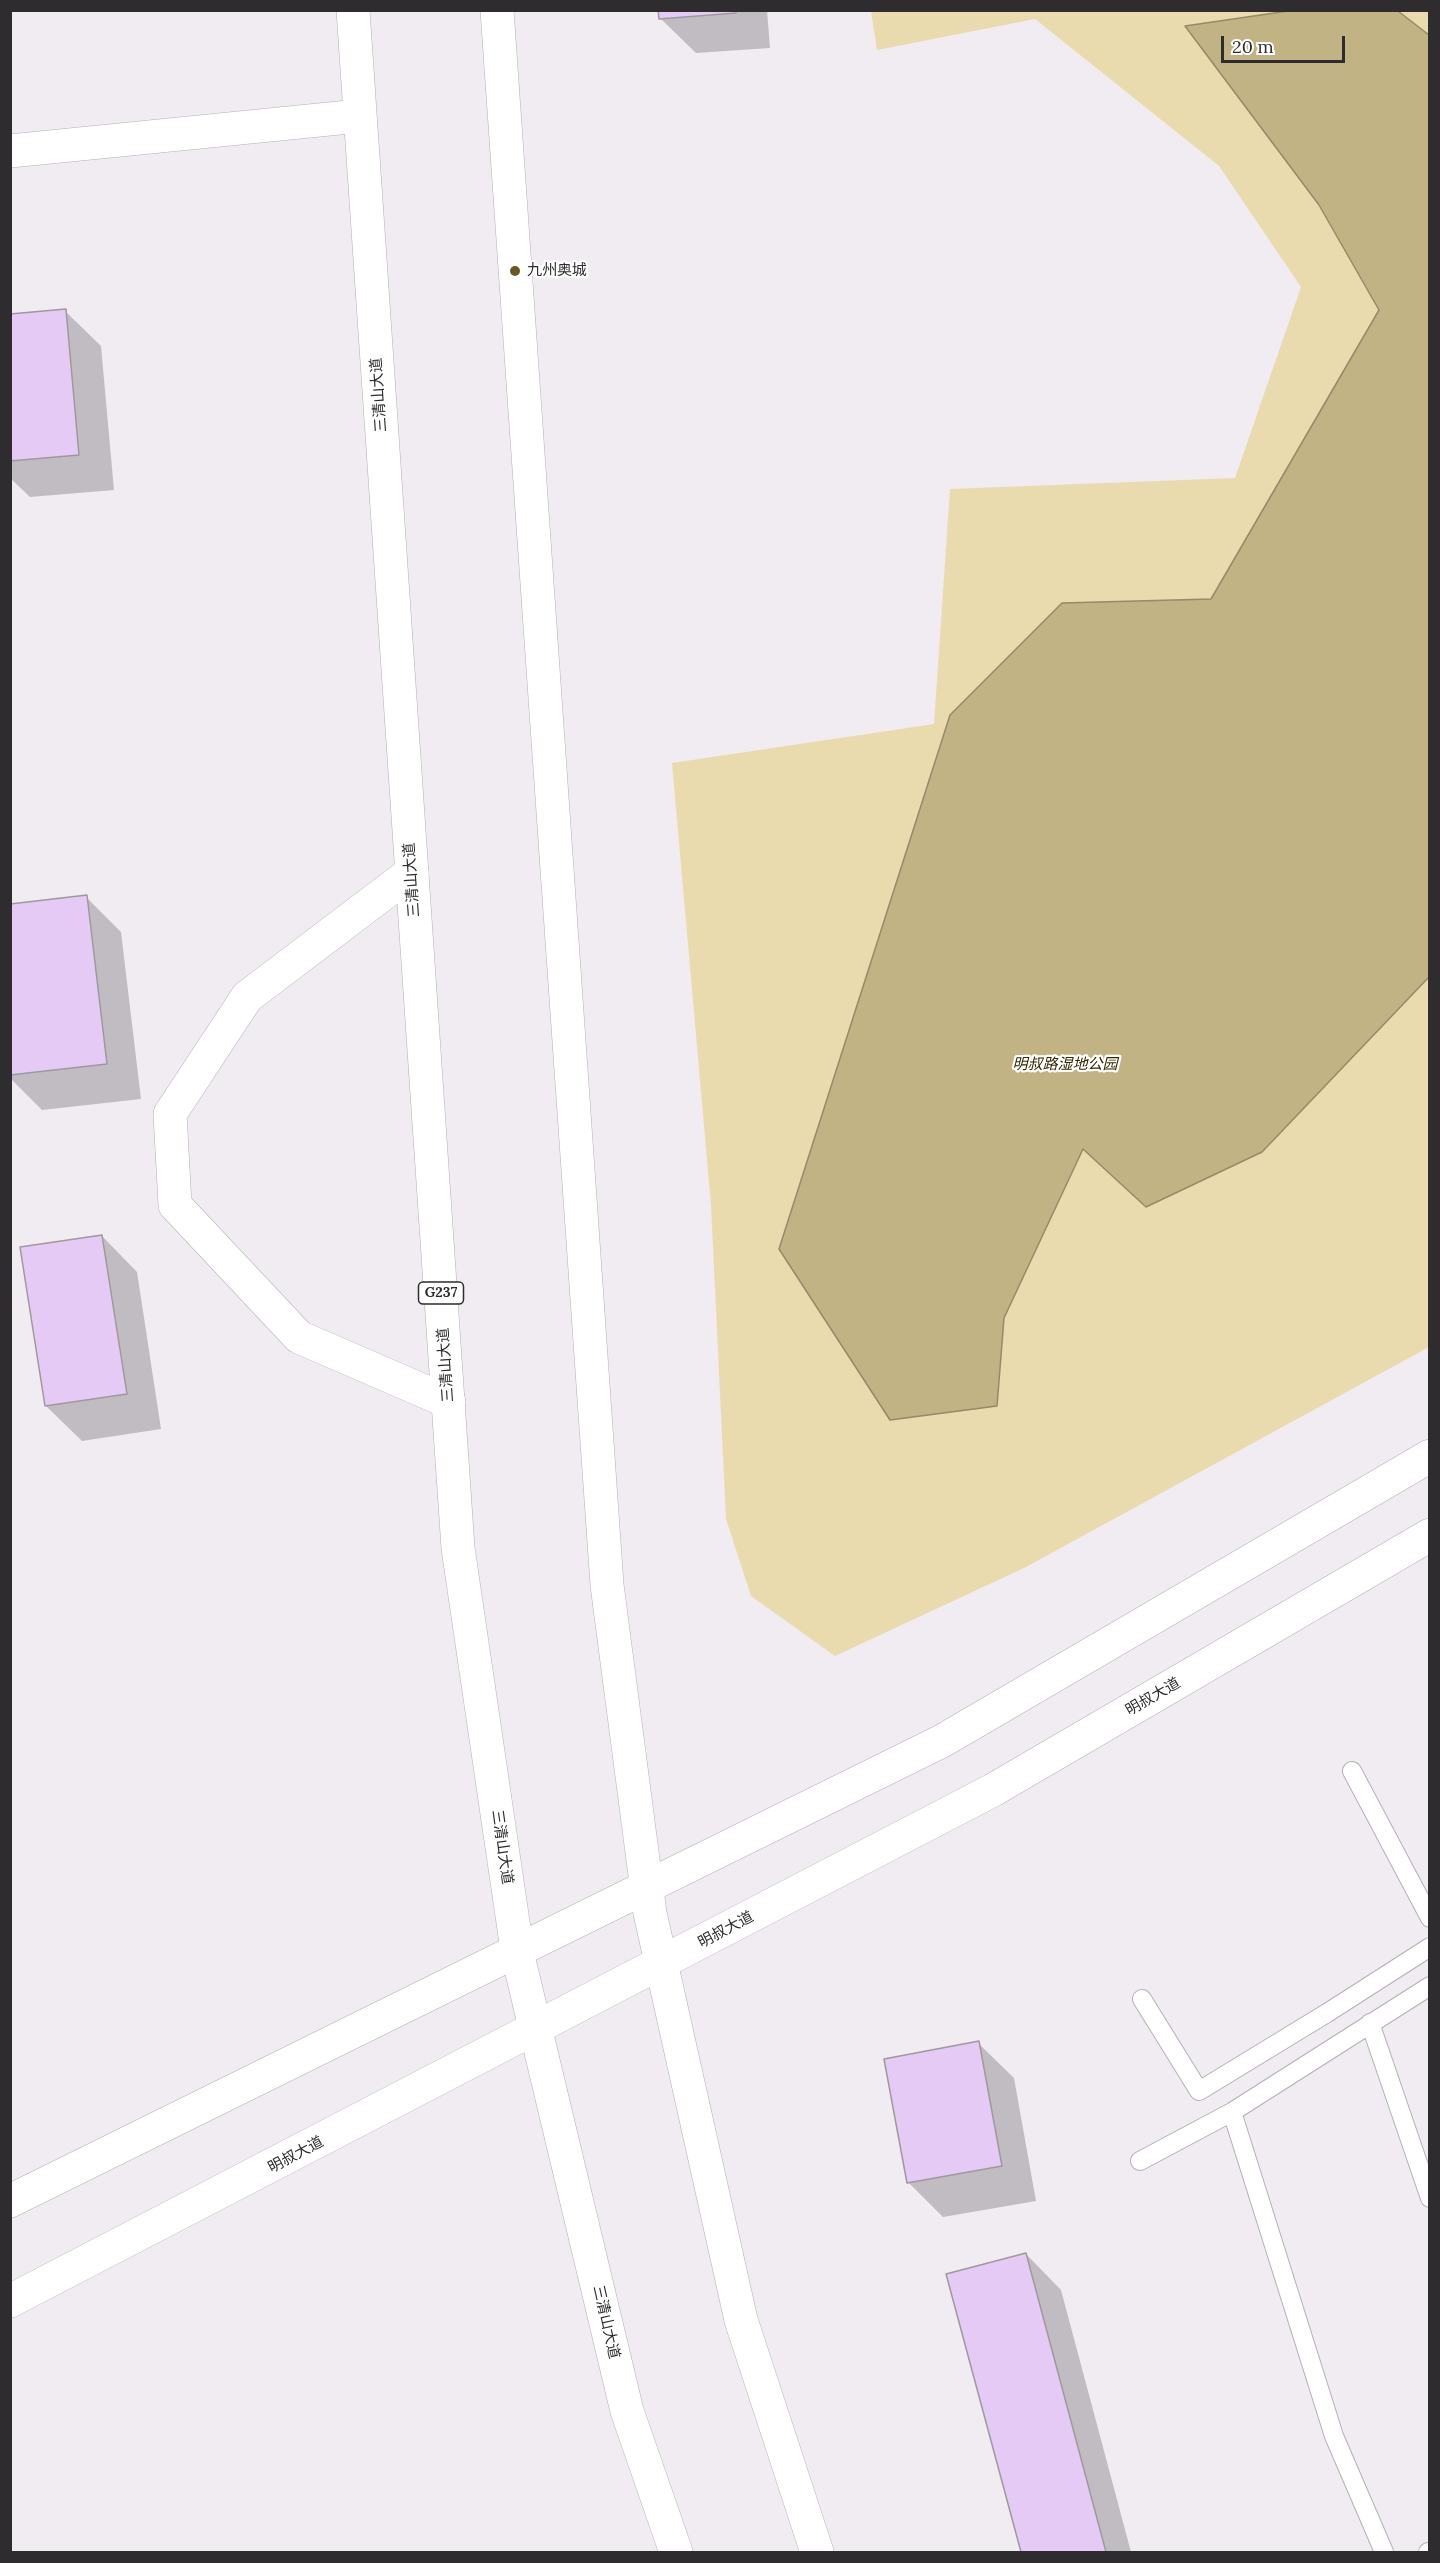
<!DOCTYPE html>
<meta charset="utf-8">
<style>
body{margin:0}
#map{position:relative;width:1440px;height:2563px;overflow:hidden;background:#f0ecf2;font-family:Lora,serif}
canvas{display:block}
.frame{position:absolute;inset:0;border:12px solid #2e2c2e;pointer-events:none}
.scale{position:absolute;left:1221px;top:36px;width:124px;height:27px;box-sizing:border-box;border:3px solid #2e2c2e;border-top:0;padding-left:8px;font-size:18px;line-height:21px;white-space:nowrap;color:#2e2c2e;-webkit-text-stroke:4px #fff;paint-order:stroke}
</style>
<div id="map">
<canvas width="1440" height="2563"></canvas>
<div class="frame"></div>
<div class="scale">20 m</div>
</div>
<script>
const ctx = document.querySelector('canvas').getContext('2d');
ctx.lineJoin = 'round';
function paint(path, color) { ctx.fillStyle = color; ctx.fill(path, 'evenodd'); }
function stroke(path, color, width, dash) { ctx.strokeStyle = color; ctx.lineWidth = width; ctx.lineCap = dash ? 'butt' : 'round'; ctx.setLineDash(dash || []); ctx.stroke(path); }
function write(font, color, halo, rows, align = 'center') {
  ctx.font = font + ' Lora,"Noto Sans SC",serif'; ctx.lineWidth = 4.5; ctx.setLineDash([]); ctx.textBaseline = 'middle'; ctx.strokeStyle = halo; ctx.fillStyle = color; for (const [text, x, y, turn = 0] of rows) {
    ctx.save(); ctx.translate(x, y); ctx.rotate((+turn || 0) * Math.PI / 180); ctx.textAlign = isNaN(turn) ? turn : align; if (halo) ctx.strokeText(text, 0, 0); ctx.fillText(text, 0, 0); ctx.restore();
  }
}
const green = new Path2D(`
 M871,11H1429V1347L1024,1568L835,1656L751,1596L726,1519L711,1205L672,763L934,724L950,489L1235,478L1301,287L1219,166L1035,19L877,50Z`);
const water = new Path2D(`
 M1288,11H1398L1429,35V977L1262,1152L1146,1207L1083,1149L1004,1318L997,1406L890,1420L779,1249L950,715L1062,603L1211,599L1379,310L1319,205L1185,26Z`);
const shadow = new Path2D(`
 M660,10H767L770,48L696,53L660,18Z
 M65,311L101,346L114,490L30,497L10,478V315Z
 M86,897L121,932L141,1099L42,1110L10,1078V905Z
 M102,1236L137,1272L161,1429L82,1441L46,1406Z
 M978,2043L1014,2078L1036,2201L943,2217L908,2182Z
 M1026,2254L1061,2290L1131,2552H1022L948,2275Z`);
const building = new Path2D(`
 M658,10H735L736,13L659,19Z
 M66,309L79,455L10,461V314Z
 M87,895L107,1064L10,1075V904Z
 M102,1235L127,1394L45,1406L20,1247Z
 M979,2041L1002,2166L907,2183L884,2059Z
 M1026,2253L1106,2552H1021L946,2274Z`);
const lane = new Path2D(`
 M1352,1771L1430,1918
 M1142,1999L1199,2091L1327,2013L1430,1947
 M1370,2023L1430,2198
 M1232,2112L1334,2436L1384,2552
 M1140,2161L1232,2112L1430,1986
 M1428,2552H1430`);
const street = new Path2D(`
 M412,872L247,997L170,1114L175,1205L299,1337L449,1402`);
const secondary = new Path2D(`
 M10,151L359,116
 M10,2201L942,1741L1430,1456
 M10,2301L993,1790L1430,1535`);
const highway = new Path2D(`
 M353,10L458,1548L518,1956L627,2411L676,2552
 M497,10L607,1585L650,1913L741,2320L817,2552`);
const markers = [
 [515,271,6,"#675825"]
];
const shields = [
 [441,1293,45]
];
const shieldNames = [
 ["G237",441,1293]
];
const poiNames = [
 ["九州奥城",527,271]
];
const streetNames = [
 ["三清山大道",379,395,-94],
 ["三清山大道",412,880,-94],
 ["三清山大道",446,1365,-94],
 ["明叔大道",1153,1697,-30],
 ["三清山大道",502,1847,82],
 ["明叔大道",726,1930,-28],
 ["明叔大道",296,2155,-28],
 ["三清山大道",606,2322,77]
];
const parkNames = [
 ["明叔路湿地公园",1065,1065]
];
paint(green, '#e9dbae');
paint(water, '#c1b384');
stroke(water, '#958a6a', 1.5);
paint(shadow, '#0003');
paint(building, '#e5caf5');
stroke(building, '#9d999f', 1.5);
stroke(lane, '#b4b0b6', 20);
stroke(street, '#b4b0b6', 34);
stroke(secondary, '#b4b0b6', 34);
stroke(highway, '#b4b0b6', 34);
stroke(lane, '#fff', 18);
stroke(street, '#fff', 33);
stroke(secondary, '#fff', 33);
stroke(highway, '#fff', 33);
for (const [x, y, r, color] of markers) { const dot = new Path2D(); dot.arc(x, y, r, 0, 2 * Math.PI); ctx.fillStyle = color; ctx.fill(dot); stroke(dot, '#fff', 2); }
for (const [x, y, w] of shields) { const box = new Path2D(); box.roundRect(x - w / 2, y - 11, w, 22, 4.5); ctx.fillStyle = '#fff'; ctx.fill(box); stroke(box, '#2e2c2e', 1.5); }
write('bold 14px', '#2e2c2e', null, shieldNames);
write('15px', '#2e2c2e', '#fff', poiNames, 'left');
write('15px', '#2e2c2e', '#fff', streetNames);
write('italic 15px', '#332801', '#fff', parkNames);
</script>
